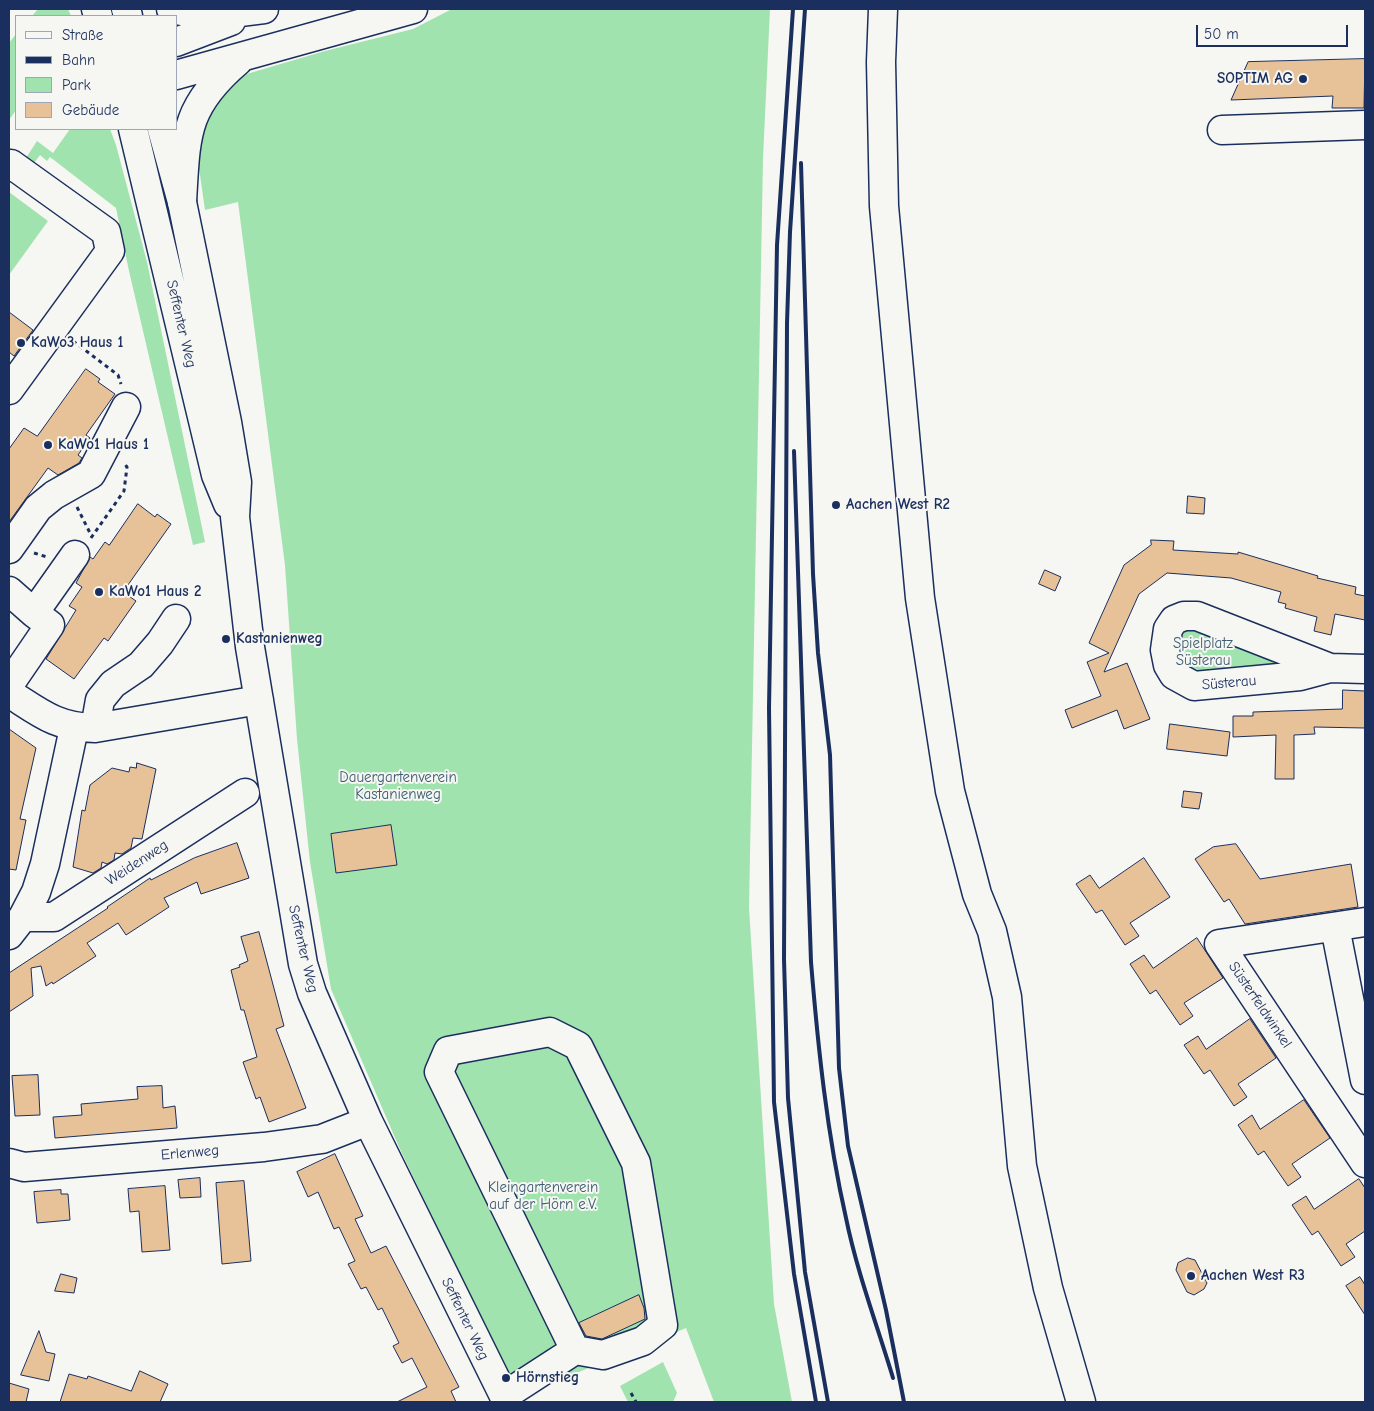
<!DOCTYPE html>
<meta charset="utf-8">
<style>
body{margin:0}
#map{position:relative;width:1374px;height:1411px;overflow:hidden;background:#f6f6f2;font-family:"Comic Neue",sans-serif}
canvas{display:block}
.frame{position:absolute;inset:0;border:10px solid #1b2f5e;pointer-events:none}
.legend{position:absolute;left:15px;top:15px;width:162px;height:115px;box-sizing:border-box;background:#f6f6f2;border:1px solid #9ea6b7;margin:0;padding:6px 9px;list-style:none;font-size:15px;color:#1b2f5e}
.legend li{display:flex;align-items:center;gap:10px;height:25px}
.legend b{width:25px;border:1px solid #9ea6b7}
.scale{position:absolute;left:1196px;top:25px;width:152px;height:22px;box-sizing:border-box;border:2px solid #1b2f5e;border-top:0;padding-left:6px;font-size:15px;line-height:18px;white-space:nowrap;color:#1b2f5e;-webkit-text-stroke:4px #f6f6f2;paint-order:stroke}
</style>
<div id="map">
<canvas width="1374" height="1411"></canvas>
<div class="frame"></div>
<ul class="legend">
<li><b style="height:6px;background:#f6f6f2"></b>Straße</li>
<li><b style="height:6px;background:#1b2f5e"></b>Bahn</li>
<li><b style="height:14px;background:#a0e3ae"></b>Park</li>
<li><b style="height:14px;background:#e7c198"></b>Gebäude</li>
</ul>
<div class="scale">50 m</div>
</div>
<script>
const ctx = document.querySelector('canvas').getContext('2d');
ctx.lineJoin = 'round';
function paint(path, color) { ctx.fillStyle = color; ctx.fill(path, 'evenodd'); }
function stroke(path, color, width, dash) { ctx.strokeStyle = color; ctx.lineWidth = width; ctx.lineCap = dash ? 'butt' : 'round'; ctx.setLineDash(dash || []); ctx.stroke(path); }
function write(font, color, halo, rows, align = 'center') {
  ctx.font = font + ' "Comic Neue",sans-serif'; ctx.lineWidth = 4; ctx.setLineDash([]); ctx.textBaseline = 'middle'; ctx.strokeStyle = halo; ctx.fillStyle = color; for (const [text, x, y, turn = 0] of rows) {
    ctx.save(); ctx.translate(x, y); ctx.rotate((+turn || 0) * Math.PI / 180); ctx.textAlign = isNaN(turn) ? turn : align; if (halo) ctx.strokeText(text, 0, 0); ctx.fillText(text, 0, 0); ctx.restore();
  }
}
const green = new Path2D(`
 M38,9H68L71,16H32Z
 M452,9H770L763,158L749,908L774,1304L792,1402H714L686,1328L518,1397L399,1147L331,989L310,862L297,739L285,565L238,202L205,210L197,154L204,111L233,78L325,51L413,29Z
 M16,34V110L9,120V43Z
 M70,129H110L116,145L147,262L205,542L193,545L129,271L116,208L50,157L47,161L40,155L31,167L24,161L37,141L53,153Z
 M9,192L48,221L9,275Z
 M1189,626L1284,656L1278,671L1198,676L1178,661L1177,632Z
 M663,1362L677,1393L673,1402H628L620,1386Z`);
const building = new Path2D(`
 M1365,59L1364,108H1332L1333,96L1231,100L1248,62Z
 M9,312L33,330L14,356L9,352Z
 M86,369L100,379L98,382L115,394L86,435L90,438L78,455L82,458L79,463L58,475L48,468L9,522V449L24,428L37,436Z
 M1188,496L1205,498L1204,514L1187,513Z
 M138,504L155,517L157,514L171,524L123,592L136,601L108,641L104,638L74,679L46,659L76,610L69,606L82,587L76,583L90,557L93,559L105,542L109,545Z
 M1151,540L1174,541L1173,550L1238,554V552L1318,576L1317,578L1356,587L1355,594L1365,596V620L1335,614L1331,635L1314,631L1317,617L1285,608L1286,604L1278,602L1281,592L1231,578L1167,573L1139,594L1104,672L1127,663L1150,719L1124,729L1117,710L1072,728L1065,710L1101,696L1087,662L1109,653L1089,643L1124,565L1151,545Z
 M1045,570L1061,577L1055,591L1039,584Z
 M1343,690L1365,691V728L1314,727L1315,734L1294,735V779H1275L1276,735L1233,737V716H1253V712L1342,709Z
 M1170,724L1230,732L1227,756L1167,749Z
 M9,729L36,748L20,819L26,820L16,870L9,869Z
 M137,763L156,769L142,839L133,838L131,848L122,854L115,853L114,860L107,864L102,862L101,868L93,873L73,867L82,810L85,811L90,785L112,768L129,772L130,767L136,768Z
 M1184,791L1202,793L1199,809L1182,807Z
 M391,825L397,865L336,873L331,834Z
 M237,843L249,878L201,894L197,882L164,898L169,907L126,935L118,923L87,943L96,956L53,984L52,982L46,986L41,966L31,968L33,996L9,1012V973L108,908L107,907L150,878L151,880L194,858Z
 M1236,844L1260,879L1351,864L1358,907L1245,924L1229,899L1224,902L1195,859L1213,847Z
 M1144,858L1170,897L1130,923L1139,936L1125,945L1102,910L1096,913L1076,884L1090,875L1099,888Z
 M259,932L284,1026L276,1029L306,1108L269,1122L260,1097L256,1099L243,1062L257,1057L244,1010H241L231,970L240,967L239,965L248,961L241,937Z
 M1197,938L1223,978L1184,1003L1193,1016L1180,1025L1156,990L1150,994L1130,964L1144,955L1153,968Z
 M1250,1019L1276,1058L1238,1084L1247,1097L1234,1106L1210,1070L1204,1074L1184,1045L1198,1036L1206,1049Z
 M38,1075L40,1115L15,1116L12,1076Z
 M162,1086L163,1108L175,1106L177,1128L55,1138L53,1117L82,1115L81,1104L138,1099L137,1087Z
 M1304,1100L1330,1138L1292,1164L1301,1177L1288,1186L1264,1151L1258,1155L1238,1125L1252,1115L1260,1129Z
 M335,1154L363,1216L355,1219L371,1253L386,1246L459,1387L451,1391L456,1402H397L427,1387L412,1358L402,1363L393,1346L399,1343L382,1308L378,1310L366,1287L361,1289L348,1264L355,1261L339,1227L334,1229L318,1192L308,1197L297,1172Z
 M200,1178L201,1197L180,1198L178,1180Z
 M1359,1179L1365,1188V1231L1346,1244L1355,1257L1341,1266L1318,1231L1312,1235L1292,1205L1306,1196L1314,1209Z
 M244,1181L251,1261L222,1264L216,1183Z
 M165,1186L170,1250L142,1252L139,1211L130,1212L128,1189Z
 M61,1190V1194H68L70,1220L37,1223L34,1192Z
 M1188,1258L1195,1260L1207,1283L1204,1289L1194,1295L1187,1292L1176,1270L1178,1263Z
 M61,1274L77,1278L74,1293L55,1291Z
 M1360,1277L1365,1285V1315L1346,1286Z
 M639,1295L644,1308L645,1319L602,1339L586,1336L579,1323Z
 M39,1331L46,1352L55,1354L49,1381L21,1375Z
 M140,1371L168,1384L160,1402H60L69,1374L87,1379L88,1376L131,1391Z
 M9,1383L29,1389L26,1402H9Z`);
const path = new Path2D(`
 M73,341L118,375L121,384
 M77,507L92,537
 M91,538L124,491L127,467L123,462
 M34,553L47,557
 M631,1393L636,1402`);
const minor = new Path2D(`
 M96,9L98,16
 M126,9L128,16
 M883,9L881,62L884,206L920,598L950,791L977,894L992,931L1007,997L1022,1166L1048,1288L1081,1402
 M133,129L216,475L228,504
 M162,129L182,202L227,422L237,482L235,517L250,647L303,964L312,993L368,1121L507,1402
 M1222,130L1365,125
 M9,167L11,164L106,232L110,251L9,390
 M9,549L38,508L54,495L91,474L126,407
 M9,591L34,613
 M1330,668L1197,616H1184L1174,620L1168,629L1165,650L1168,665L1174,675L1194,686L1300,676L1330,668L1365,669
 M9,685L50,625L34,613L75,555
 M9,693C39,712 57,728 95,728L259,700
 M95,728L100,700L113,684L141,665L160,643L176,619
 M23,917H54L245,793
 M1365,922L1219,944L1365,1163
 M1335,927L1365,1080
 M9,935L23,917L36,892L45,864L74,728
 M9,1163L24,1167L264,1147L322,1139L368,1121
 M504,1396L575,1350L439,1072L448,1051L550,1032L578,1046L636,1163L663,1325L643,1341L603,1355L575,1350`);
const highway = new Path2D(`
 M171,9L208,16L264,9
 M176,42L231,21
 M176,75L413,9
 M182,202C186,135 184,107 238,61`);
const rail = new Path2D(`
 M793,9L777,245L769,708L774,1102L794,1274L816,1402
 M805,9L790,232L787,323L784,959L788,1098L805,1272L828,1402
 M801,163L813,574L818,653L830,755L839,1068L848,1146L886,1310L904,1402
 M794,451L811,962C818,1047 827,1134 846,1218C857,1272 877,1325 893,1378`);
const markers = [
 [1303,79,5,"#1b2f5e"],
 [21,343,5,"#1b2f5e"],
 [48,445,5,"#1b2f5e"],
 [836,505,5,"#1b2f5e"],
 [99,592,5,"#1b2f5e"],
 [226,639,5,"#1b2f5e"],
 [1191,1276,5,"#1b2f5e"],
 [506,1378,5,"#1b2f5e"]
];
const poiNames = [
 ["SOPTIM AG",1293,79,"right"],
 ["KaWo3 Haus 1",31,343],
 ["KaWo1 Haus 1",58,445],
 ["Aachen West R2",846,505],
 ["KaWo1 Haus 2",109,592],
 ["Kastanienweg",236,639],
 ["Aachen West R3",1201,1276],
 ["Hörnstieg",516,1378]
];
const streetNames = [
 ["Seffenter Weg",181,324,77],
 ["Süsterau",1229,683,-5],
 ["Weidenweg",137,863,-33],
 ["Seffenter Weg",303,949,77],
 ["Süsterfeldwinkel",1260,1005,56],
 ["Erlenweg",190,1153,-5],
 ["Seffenter Weg",465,1319,64]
];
const parkNames = [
 ["Spielplatz",1203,644],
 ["Süsterau",1203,661],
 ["Dauergartenverein",398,778],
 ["Kastanienweg",398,795],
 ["Kleingartenverein",543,1188],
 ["auf der Hörn e.V.",543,1205]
];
paint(green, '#a0e3ae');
paint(building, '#e7c198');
stroke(building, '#1b2f5e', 1);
stroke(minor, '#1b2f5e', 31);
stroke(highway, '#1b2f5e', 31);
stroke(path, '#1b2f5e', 3, [4, 4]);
stroke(minor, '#f6f6f2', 28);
stroke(highway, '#f6f6f2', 28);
stroke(rail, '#1b2f5e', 4);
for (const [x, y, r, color] of markers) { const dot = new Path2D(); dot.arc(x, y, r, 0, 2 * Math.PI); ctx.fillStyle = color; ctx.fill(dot); stroke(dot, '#f6f6f2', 2); }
write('bold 15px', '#1b2f5e', '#f6f6f2', poiNames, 'left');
write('15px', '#1b2f5e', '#f6f6f2', streetNames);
write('15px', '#3c5c72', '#f6f6f2', parkNames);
</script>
